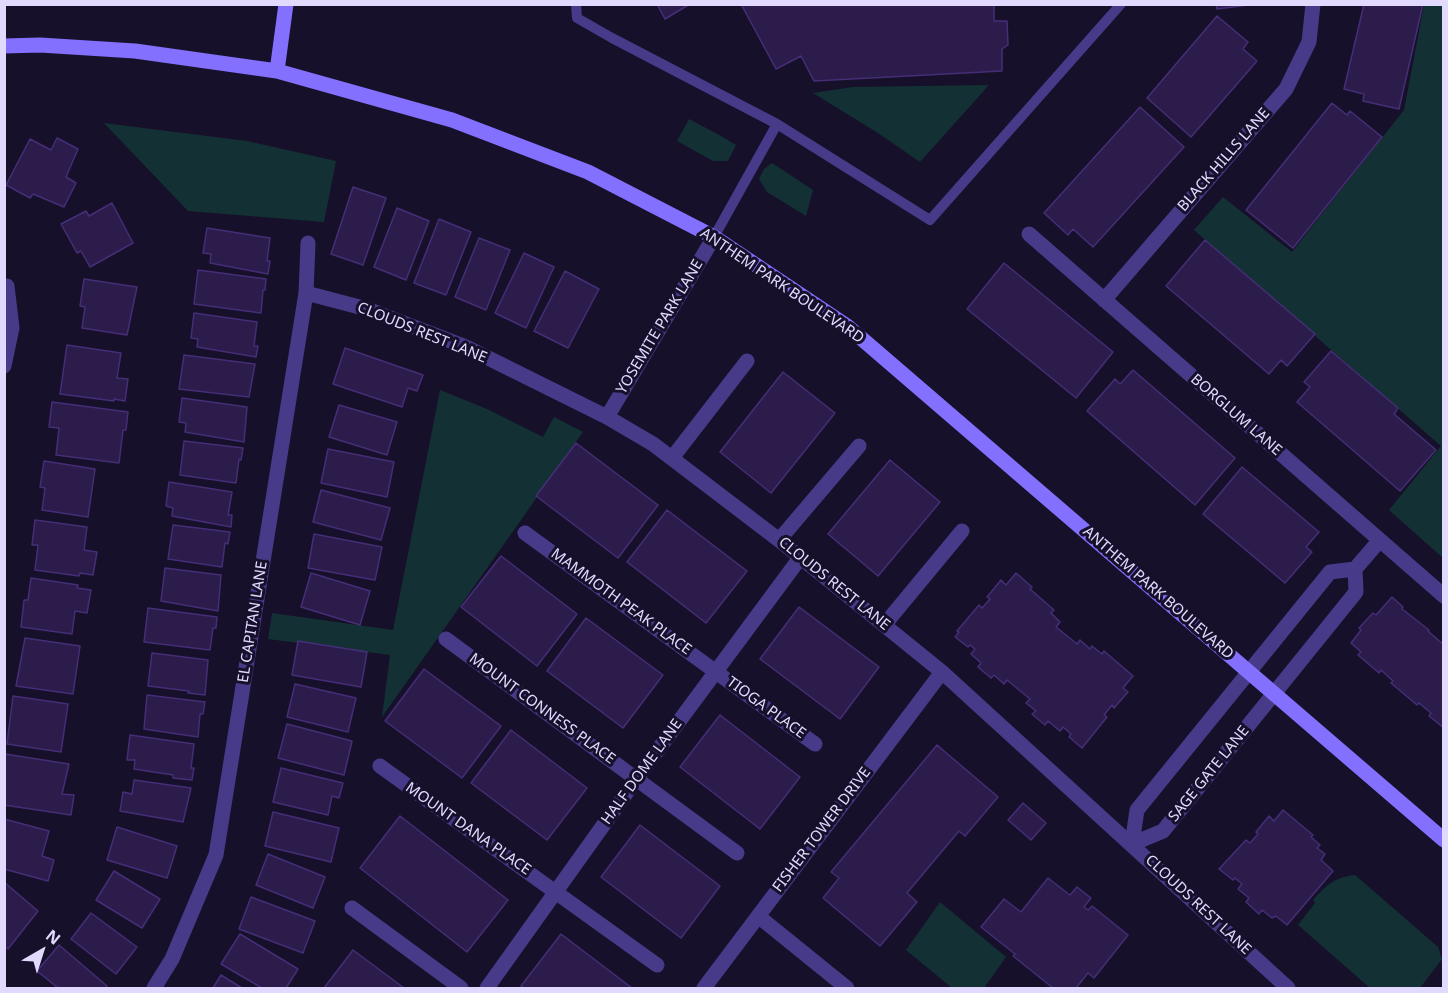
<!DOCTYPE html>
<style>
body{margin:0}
#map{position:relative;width:1448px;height:993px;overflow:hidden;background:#17102a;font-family:"Noto Sans",sans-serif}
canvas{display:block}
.frame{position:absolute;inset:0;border:6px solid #e2d9ff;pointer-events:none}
.north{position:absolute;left:12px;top:921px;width:60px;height:60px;-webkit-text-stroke:4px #17102a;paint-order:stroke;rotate:39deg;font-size:16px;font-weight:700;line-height:24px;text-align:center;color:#e2d9ff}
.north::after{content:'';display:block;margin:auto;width:21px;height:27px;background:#e2d9ff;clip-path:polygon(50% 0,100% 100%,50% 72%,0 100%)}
</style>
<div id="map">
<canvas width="1448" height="993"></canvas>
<div class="frame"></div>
<div class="north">N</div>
</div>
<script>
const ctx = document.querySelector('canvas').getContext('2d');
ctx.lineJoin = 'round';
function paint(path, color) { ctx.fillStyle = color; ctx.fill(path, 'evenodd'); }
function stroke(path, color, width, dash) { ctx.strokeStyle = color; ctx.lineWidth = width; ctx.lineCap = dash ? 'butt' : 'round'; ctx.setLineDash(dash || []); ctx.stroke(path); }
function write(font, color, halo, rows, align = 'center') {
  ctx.font = font + ' "Noto Sans",sans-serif'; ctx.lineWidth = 6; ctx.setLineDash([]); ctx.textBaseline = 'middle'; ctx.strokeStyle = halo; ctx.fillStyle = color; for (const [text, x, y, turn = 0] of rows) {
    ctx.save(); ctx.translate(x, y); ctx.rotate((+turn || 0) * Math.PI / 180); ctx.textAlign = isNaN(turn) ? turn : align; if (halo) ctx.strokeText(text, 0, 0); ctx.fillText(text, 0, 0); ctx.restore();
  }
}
const green = new Path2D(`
 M1424,5H1443V558L1389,510L1441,446L1194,230L1223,197L1292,252L1404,110Z
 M989,85L920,162L878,133L813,93L853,87Z
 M689,119L721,136L736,145L728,161H713L677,141Z
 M104,123L247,141L336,161L324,222L188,211Z
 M772,163L813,190L806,216L767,192L759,179L764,169Z
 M440,390L487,409L543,437L554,417L583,432L382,717L390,655L268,639L272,613L393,630Z
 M1355,875L1438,947L1442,959L1420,988H1370L1298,925L1315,903L1313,900C1328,884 1333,878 1355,875Z
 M940,902L1006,957L984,988H952L906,950Z`);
const building = new Path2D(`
 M657,4H690L665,19Z
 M741,4H994V21H1007L1008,45L1002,49V71L814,81L801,56L776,69Z
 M1216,4H1256L1217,9Z
 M1364,4H1423L1399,109L1363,101L1364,94L1344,89Z
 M1217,16L1248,42L1243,49L1257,61L1191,137L1147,98Z
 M1332,103L1347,115L1350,111L1382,137L1293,248L1246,210Z
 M1140,107L1184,147L1093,247L1073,229L1068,235L1044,213Z
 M57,138L78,149L66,177L76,183L64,207L33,194L30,198L6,185L30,139L51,150Z
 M353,187L386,198L363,265L331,254Z
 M112,203L133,243L90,267L81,251L77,253L61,224L86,211L89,216Z
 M397,208L429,221L406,280L374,267Z
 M439,219L471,232L446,295L414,283Z
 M207,228L270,238L267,261H270L268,274L210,263L211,254L203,253Z
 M479,238L510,250L486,310L455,297Z
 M1205,240L1315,334L1287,366L1281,360L1269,374L1166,286Z
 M524,253L554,267L526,328L495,313Z
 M1004,263L1113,352L1076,398L967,309Z
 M198,270L266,279L265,290H263L261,313L194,304Z
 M565,271L599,289L568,348L534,331Z
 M84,279L137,287L127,335L82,328L85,307L80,306Z
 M194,313L257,322L254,346H258L256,357L197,347L198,339L191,338Z
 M67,345L121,353L117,378L128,379L125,401L114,399V401L60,394Z
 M345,348L423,375L417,391L408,388L402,407L333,384Z
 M1331,351L1398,408L1394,414L1436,450L1400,491L1297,402L1310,387L1304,382Z
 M184,355L255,364L249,397L179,389Z
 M1133,370L1235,458L1195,505L1087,411L1115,379L1120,384Z
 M783,372L835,413L771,493L720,452Z
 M182,398L247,407L244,442L185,432L186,423L179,422Z
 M52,402L128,412L126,430H123L119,463L56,455L59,428L49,427Z
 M339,405L397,422L387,455L329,437Z
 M184,441L243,448L241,460L239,459L236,483L180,475Z
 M576,443L658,505L618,558L536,496Z
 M328,449L394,462L387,497L321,483Z
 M890,460L940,502L878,576L828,534Z
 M44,461L95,469L88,517L42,510L45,488L40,487Z
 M1242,467L1319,532L1306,547L1312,552L1285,583L1203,514Z
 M169,482L232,492L228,515H232L231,527L172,516L173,508L166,506Z
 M321,490L390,508L381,540L313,522Z
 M667,510L747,571L706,623L627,562Z
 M35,520L87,527L84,550L97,552L93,575L80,573L79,576L35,570L38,545H32Z
 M173,525L230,532L228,544L225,543L222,567L168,559Z
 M314,534L382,547L375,580L308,568Z
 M501,556L577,614L537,666L461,607Z
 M165,568L221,575L218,611L161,601Z
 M311,573L370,591L360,625L301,607Z
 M1016,573L1032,587L1030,589L1054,610L1051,613L1060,622L1056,627L1077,644L1080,640L1090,649L1092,646L1102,654L1104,651L1133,676L1123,688L1128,692L1114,708L1112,705L1104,715L1107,717L1082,748L1069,737L1071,734L1063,727L1060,731L1048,721L1045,725L1032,714L1036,711L1026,703L1030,699L1007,680L1004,684L994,675L991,678L978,667L981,663L971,654L975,649L970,645L968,647L955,637L959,632L957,631L979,605L982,608L990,599L987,597L1001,580L1006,585Z
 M31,578L78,585L77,588L91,590L87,613L75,611L72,634L21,627L24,600H28Z
 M1392,597L1403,607L1402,609L1429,630L1428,631L1444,645V728L1429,716L1431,713L1419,703L1417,705L1391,683L1393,681L1381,670L1379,673L1358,655L1361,652L1351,643L1361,630L1359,628L1373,613L1376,615Z
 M799,607L879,667L840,719L760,659Z
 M148,608L217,617L216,628H213L210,650L144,642Z
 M586,618L663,675L623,728L547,671Z
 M25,638L80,646L73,694L16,686Z
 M298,641L367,652L361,687L292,675Z
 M152,653L208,660L205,695L188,693L189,691L148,686Z
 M424,669L501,726L462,778L385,721Z
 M295,684L356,698L348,732L287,717Z
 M147,695L205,702L203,714H200L198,737L144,729Z
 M13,696L68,704L61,752L7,744Z
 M720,715L800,777L760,829L680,767Z
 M287,724L352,741L344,775L278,758Z
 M511,730L587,788L547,840L471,783Z
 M130,735L194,744L191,768H194L192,780L173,778V775L134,769L135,760H127Z
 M937,745L998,797L965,836L959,831L907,893L917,902L880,946L823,898L839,878L831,872Z
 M5,754L69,764L62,794L74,795L71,815L4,805Z
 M281,768L343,783L339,798L332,796L328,815L273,802Z
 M134,780L191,788L183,822L120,811L123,792L132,794Z
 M1023,803L1046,823L1031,840L1008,820Z
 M1283,810L1313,835L1311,837L1320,845L1317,848L1325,854L1321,860L1333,871L1287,925L1276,916L1272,918L1262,910L1259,914L1246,902L1249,898L1238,889L1242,884L1235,878L1233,880L1219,869L1246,840L1250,843L1258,834L1256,832L1269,816L1274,821Z
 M273,812L339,828L331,862L265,846Z
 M400,816L508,900L467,952L360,868Z
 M4,819L49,831L42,856L54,860L48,881L4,869Z
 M640,825L720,886L681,938L601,877Z
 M117,827L177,846L167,878L107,860Z
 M268,854L325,877L313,908L256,885Z
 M114,871L160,899L142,928L96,900Z
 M1048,878L1070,895L1077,887L1091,898L1084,907L1088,910L1092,906L1128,935L1094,978L1088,973L1076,988H1053L1013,956L1015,954L981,927L1004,899L1021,912Z
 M4,882L38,911L8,949L4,946Z
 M251,897L315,921L303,953L239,929Z
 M91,913L137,947L116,974L71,939Z
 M240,934L298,969L286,988H262L221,964Z
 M561,934L632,988H524L521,986Z
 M59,945L107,986L105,988H58L37,971Z
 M353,950L404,988H324Z
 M221,975L242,988H213Z`);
const lane = new Path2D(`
 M576,4L577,18L612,38L777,124L930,220L1121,4
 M714,237L777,124`);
const street = new Path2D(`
 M1029,234L1444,596
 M4,286H7L12,328L4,366
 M306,293L367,309L466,347L607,417L653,444L779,540L942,672L1288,988
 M1104,300L1286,89L1309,42L1313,4
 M607,417L714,237
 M672,458L747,361
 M525,533L815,744
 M779,540L859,446
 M885,624L962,531
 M446,639L737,853
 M380,766L657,965
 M1132,844L1137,810L1330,572L1355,569L1380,540
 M1132,844L1163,831L1356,592L1355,569
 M352,908L461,988
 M758,916L847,988
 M154,988L172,959L216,855L306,293L308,243
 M487,988L637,778L800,558
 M704,988L942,672`);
const secondary = new Path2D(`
 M4,46L40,45L135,51L277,71L452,120L588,172L714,237L847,326L1444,840
 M277,71L286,4`);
const streetNames = [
 ["BLACK HILLS LANE",1224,160,-49],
 ["ANTHEM PARK BOULEVARD",782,286,34],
 ["YOSEMITE PARK LANE",660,327,-59],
 ["CLOUDS REST LANE",422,333,22],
 ["BORGLUM LANE",1236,415,41],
 ["CLOUDS REST LANE",834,584,39],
 ["ANTHEM PARK BOULEVARD",1158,593,41],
 ["MAMMOTH PEAK PLACE",621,602,36],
 ["EL CAPITAN LANE",253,622,-81],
 ["TIOGA PLACE",766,708,36],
 ["MOUNT CONNESS PLACE",542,709,36],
 ["HALF DOME LANE",642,772,-54],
 ["SAGE GATE LANE",1209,774,-51],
 ["MOUNT DANA PLACE",468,829,35],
 ["FISHER TOWER DRIVE",822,830,-53],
 ["CLOUDS REST LANE",1198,905,43]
];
paint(green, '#133134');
paint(building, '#2b1c4b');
stroke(building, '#452e77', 1.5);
stroke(lane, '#473b89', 10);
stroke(street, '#473b89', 15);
stroke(secondary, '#8370ff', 15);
write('15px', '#e2d9ff', '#17102a', streetNames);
</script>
